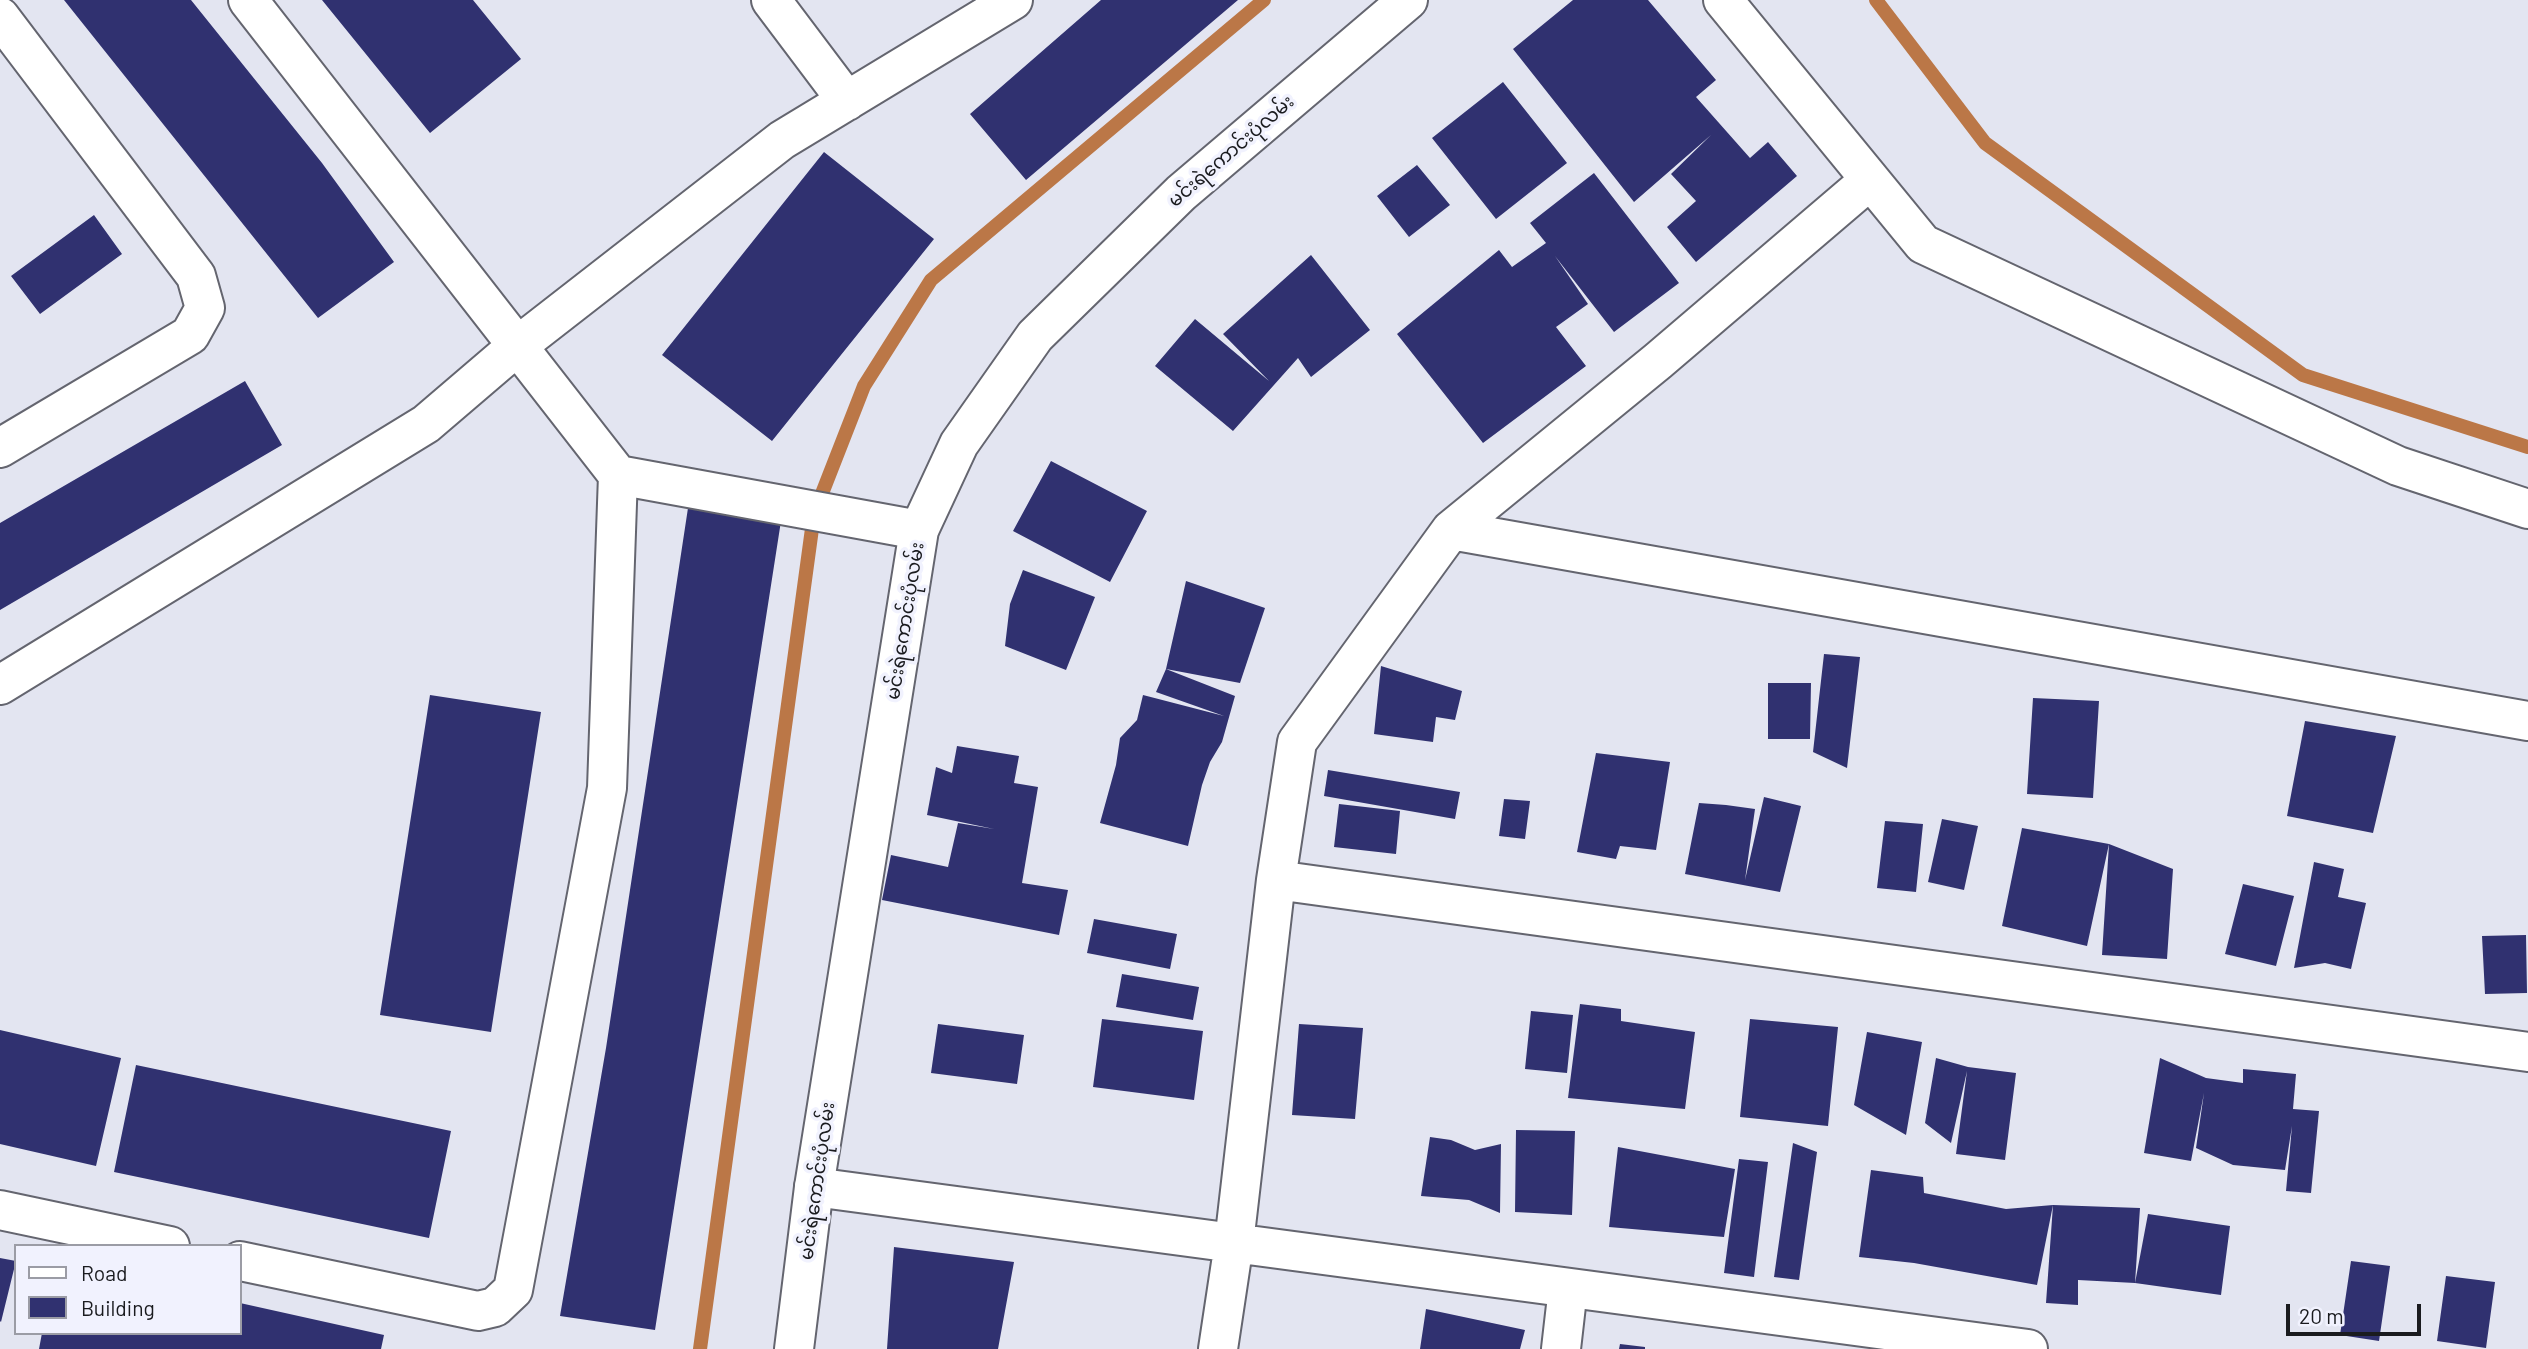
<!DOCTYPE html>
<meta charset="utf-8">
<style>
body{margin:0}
#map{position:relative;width:2528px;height:1349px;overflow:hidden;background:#e3e5f1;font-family:Barlow,sans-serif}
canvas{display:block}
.legend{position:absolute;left:14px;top:1244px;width:228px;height:91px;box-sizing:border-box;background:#f1f2fe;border:2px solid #9b9ca5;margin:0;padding:9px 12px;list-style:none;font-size:21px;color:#1a1b1f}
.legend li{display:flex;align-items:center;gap:14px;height:35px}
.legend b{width:35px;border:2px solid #9b9ca5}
.scale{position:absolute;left:2286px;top:1304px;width:135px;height:32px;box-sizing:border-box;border:4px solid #1a1b1f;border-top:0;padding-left:9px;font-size:21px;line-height:24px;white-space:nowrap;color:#1a1b1f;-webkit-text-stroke:5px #f1f2fe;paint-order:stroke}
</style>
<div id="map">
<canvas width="2528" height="1349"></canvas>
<ul class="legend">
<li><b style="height:9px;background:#fff"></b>Road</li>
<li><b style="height:19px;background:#303170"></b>Building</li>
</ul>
<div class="scale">20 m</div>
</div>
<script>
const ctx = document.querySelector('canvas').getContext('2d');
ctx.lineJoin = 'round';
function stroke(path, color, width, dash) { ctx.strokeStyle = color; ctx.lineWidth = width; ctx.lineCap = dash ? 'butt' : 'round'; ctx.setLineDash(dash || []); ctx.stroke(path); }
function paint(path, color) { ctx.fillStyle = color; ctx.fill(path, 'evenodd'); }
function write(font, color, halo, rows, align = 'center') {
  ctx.font = font + ' Barlow,"Noto Sans Myanmar",sans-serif'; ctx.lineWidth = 7; ctx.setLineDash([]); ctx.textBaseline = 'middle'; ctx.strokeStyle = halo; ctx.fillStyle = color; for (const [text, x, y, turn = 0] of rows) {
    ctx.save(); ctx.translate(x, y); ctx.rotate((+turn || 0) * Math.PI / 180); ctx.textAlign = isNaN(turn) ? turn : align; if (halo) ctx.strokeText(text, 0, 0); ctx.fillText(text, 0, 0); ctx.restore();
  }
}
const stream = new Path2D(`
 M1876,0L1985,143L2303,375L2528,447
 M700,1349L814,514L864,386L931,280L1264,0`);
const building = new Path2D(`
 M64,0H191L322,163L394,262L318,318Z
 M322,0H473L521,59L430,133Z
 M1101,0H1238L1026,180L970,114Z
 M1573,0H1648L1716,80L1696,97L1750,158L1768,142L1797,176L1696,262L1667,227L1696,201L1671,174L1711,135L1634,202L1513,49Z
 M1503,82L1567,163L1496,219L1432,138Z
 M824,152L934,239L772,441L662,355Z
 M1417,165L1450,205L1409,237L1377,196Z
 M1594,173L1679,283L1614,332L1555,256L1588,304L1556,327L1586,366L1483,443L1397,334L1499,250L1512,267L1546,243L1530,223Z
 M94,215L122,254L40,314L11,276Z
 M1311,255L1370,330L1311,377L1298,358L1233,431L1155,366L1195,319L1269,381L1223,334Z
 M245,381L282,445L0,610V523Z
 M1051,461L1147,511L1110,582L1013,531Z
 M688,508L781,521L655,1330L560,1316L606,1048Z
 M1023,570L1095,597L1066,670L1005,646L1010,604Z
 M1186,581L1265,608L1240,683L1166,669L1235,696L1222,742L1210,762L1202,785L1188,846L1100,823L1116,765L1120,738L1137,720L1143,695L1224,716L1156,692L1166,669Z
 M1824,654L1860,657L1847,768L1813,752Z
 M1381,666L1462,691L1455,720L1436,717L1433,742L1374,734Z
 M1768,683H1811L1810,739H1768Z
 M430,695L541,712L491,1032L380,1015Z
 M2033,698L2099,701L2093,798L2027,794Z
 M2305,721L2396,736L2373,833L2287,816Z
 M957,746L1019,756L1014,783L1038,787L1022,883L1068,890L1059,935L882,900L891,855L948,867L958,823L994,829L927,815L936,767L952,773Z
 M1596,753L1670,762L1656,850L1620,846L1616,859L1577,852Z
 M1328,770L1460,792L1455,819L1324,796Z
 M1764,797L1801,806L1780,892L1685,874L1699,803L1726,805L1755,809L1745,880Z
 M1504,799L1530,801L1525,839L1499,836Z
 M1339,804L1400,811L1396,854L1334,847Z
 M1942,819L1978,826L1964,890L1928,882Z
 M1885,821L1923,824L1916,892L1877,888Z
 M2022,828L2109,844L2087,946L2002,926Z
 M2109,844L2173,869L2167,959L2102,955Z
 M2314,862L2344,869L2338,897L2366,903L2351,969L2325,963L2294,968Z
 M2243,884L2294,896L2276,966L2225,954Z
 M1094,919L1177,934L1170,969L1087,953Z
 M2526,935L2527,993L2485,994L2482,936Z
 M1122,974L1199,987L1193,1020L1116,1007Z
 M1580,1004L1621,1009V1021L1695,1032L1685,1109L1568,1098Z
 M1531,1011L1573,1015L1567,1073L1525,1069Z
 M1102,1019L1203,1031L1194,1100L1093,1087Z
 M1750,1019L1838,1027L1828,1126L1740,1117Z
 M938,1024L1024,1035L1017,1084L931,1073Z
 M1299,1024L1363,1028L1355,1119L1292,1115Z
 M0,1030L121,1058L96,1166L0,1144Z
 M1867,1032L1922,1042L1906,1135L1854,1105Z
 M1936,1058L1968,1067L2016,1073L2005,1160L1956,1154L1967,1071L1951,1143L1925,1123Z
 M2160,1058L2206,1078L2243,1083V1069L2296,1074L2293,1109L2319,1111L2311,1193L2286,1191L2292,1126L2285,1170L2233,1165L2196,1148L2204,1093L2191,1161L2144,1153Z
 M136,1065L451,1131L429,1238L114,1172Z
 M1516,1130L1575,1131L1572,1215L1515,1212Z
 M1430,1137L1451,1140L1475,1150L1501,1144L1500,1213L1469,1200L1421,1196Z
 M1793,1143L1817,1152L1799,1280L1774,1277Z
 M1618,1147L1735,1169L1724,1237L1609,1227Z
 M1739,1159L1768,1162L1754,1277L1724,1273Z
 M1871,1170L1923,1177L1924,1193L2006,1209L2053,1205L2140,1208L2135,1283L2078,1280V1305L2046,1303L2053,1205L2037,1285L1914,1263L1859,1257Z
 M2148,1214L2230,1226L2221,1295L2135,1283Z
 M894,1247L1014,1262L998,1349H887Z
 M0,1258L16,1261L1,1322L0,1321Z
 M2351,1261L2390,1266L2379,1341L2340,1335Z
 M2446,1276L2495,1282L2486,1348L2437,1341Z
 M240,1303L384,1335L381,1349H39L42,1333H240Z
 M1426,1309L1525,1330L1520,1349H1420Z
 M1620,1344L1645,1347V1349H1619Z`);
const minor = new Path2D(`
 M248,0L618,475L919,530
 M771,0L847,101
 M1723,0L1923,244L2398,466L2528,509
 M0,17L196,276L205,308L190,335L0,448
 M1451,530L2528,721
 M0,685L426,424L516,347L782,140L1013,0
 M1276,880L2528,1052
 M814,1187L2028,1349
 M0,1210L170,1246
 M240,1261L478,1311L495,1307L513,1290L607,788L618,475
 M1218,1349L1234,1243L1276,880L1297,742L1451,530L1658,361L1870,180
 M1561,1349L1568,1288`);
const tertiary = new Path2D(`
 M794,1349L814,1187L919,530L959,444L1035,336L1181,193L1408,0`);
const streetNames = [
 ["မင်းရဲကောင်းပုံလမ်း",1231,151,-41],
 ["မင်းရဲကောင်းပုံလမ်း",905,621,-81],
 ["မင်းရဲကောင်းပုံလမ်း",817,1181,-82]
];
stroke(stream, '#bb7747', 14);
paint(building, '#303170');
stroke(minor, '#64656f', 42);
stroke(tertiary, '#64656f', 42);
stroke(minor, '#fff', 38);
stroke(tertiary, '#fff', 38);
write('19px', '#1a1b1f', '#f1f2fe', streetNames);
</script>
